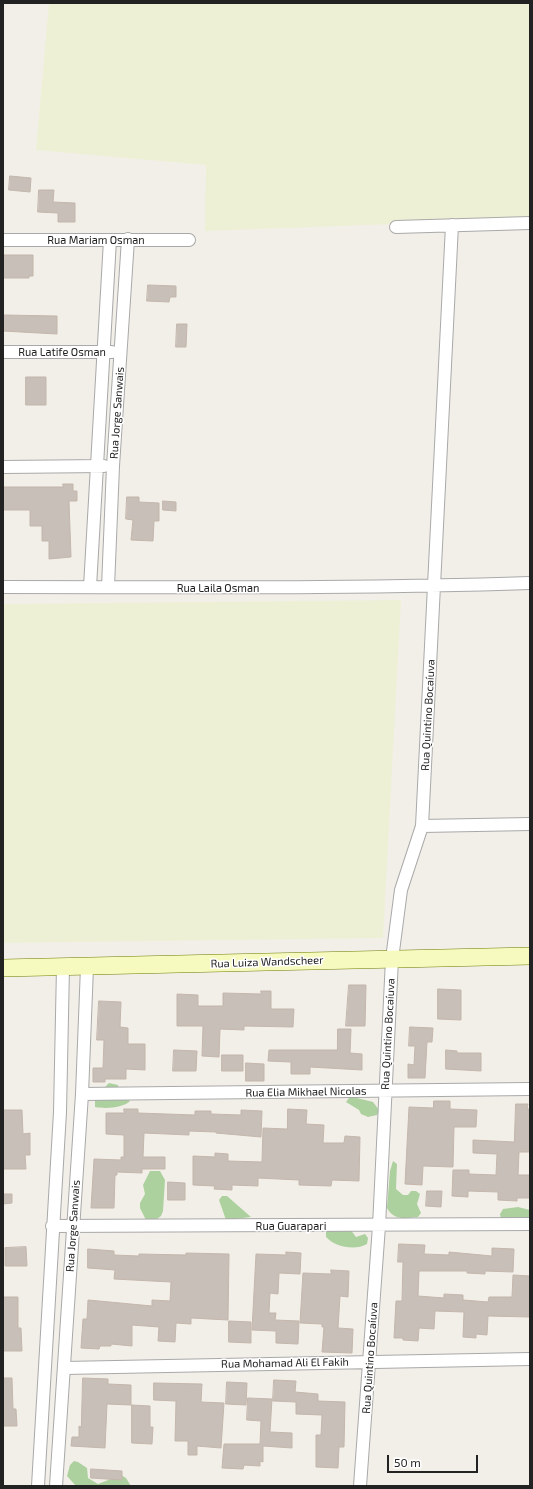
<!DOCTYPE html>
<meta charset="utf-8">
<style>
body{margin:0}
#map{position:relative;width:533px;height:1489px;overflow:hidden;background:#f2efe9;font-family:"Exo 2",sans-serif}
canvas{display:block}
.frame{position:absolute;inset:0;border:4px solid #222;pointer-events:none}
.scale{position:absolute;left:387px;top:1455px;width:91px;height:18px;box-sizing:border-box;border:2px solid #222;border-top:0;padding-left:5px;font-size:12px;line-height:14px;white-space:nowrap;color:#222;-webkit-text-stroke:3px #fff;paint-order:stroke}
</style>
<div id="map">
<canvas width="533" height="1489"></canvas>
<div class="frame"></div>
<div class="scale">50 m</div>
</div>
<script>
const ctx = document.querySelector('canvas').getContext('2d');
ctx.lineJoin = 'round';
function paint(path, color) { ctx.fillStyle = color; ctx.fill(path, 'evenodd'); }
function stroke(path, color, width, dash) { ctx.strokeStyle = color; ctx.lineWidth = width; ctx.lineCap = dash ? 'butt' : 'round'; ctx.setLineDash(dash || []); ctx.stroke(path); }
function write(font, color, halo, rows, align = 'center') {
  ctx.font = font + ' "Exo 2",sans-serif'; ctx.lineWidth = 3; ctx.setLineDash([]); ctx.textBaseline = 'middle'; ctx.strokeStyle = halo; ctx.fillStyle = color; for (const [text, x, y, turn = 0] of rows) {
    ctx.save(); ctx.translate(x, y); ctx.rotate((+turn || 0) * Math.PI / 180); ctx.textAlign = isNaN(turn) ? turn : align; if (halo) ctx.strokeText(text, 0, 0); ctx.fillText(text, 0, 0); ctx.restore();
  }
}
const farmland = new Path2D(`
 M49,3H530V219L205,231L206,165L36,150Z
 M401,600L383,938L3,943V604Z`);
const forest = new Path2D(`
 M109,1083L118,1085L119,1090L130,1101C123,1108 106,1109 95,1107V1097Z
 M353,1097L373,1102L379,1110L377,1115L368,1117L361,1114L359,1110L346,1102L349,1098Z
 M393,1161L397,1164L396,1189L403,1195H408L411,1191H416L420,1194L417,1204L421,1213L418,1217C405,1218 394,1221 387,1208L390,1171Z
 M150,1171H160L165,1180L163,1211L161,1216L157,1219L146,1220L140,1208V1203L145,1194L143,1185Z
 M222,1196H227L251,1217L226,1220L219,1200Z
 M518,1207L530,1210V1220L501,1219L500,1214L503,1209Z
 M330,1228L350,1229L356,1237L365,1234L368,1238L367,1244C355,1251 335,1247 326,1237V1231Z
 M74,1461L78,1462L87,1468L88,1478L98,1484L121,1475L126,1478L131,1486H76L67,1476L70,1465Z`);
const building = new Path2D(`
 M10,176L31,178L30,192L9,190Z
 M39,190H54L53,202L75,203V222H58V213L38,212Z
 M3,255H33V276H29V278H3Z
 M148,285L176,286V297H170L169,302L147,301Z
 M3,315L57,316V334L3,331Z
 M177,324H187L186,347H176Z
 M26,377H46V405H26Z
 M63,484H73V491H77V501H69L71,557L49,559V541H42V526H30V510H3V487H63Z
 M127,497H139V502L159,503V521H154L153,541L131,540L133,520L126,519Z
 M163,501L176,502V511L163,510Z
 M349,985H366L365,1026H346Z
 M438,989L461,990V1020L438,1019Z
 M261,991H271V1009H294L293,1027L244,1026V1030L220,1029L219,1057L202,1056L203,1026H177V994L198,995V1006H223V993L261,994Z
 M99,1001L121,1002L120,1027L128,1028V1044H145V1070L126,1069V1079H105V1082H93V1068H103L104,1040H97Z
 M410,1027L433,1028L432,1042H427L425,1078H408V1064L414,1065L415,1046H409Z
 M338,1029H351L350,1053L362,1054V1070L310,1067V1074H291V1062L268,1061L269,1050H337Z
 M174,1050L197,1051L196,1071H173Z
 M446,1050L457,1051V1053H481V1071L446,1069Z
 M222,1055H243V1071H222Z
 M246,1063L264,1064V1081H246Z
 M434,1101H450V1109L477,1110L476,1127H454L453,1167L423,1166L422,1185L405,1184L409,1107L433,1108Z
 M516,1104H528L527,1109H530V1152H519L518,1175H530V1198H517V1201L498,1200V1192L468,1191V1197L452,1196L453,1170H469V1174L496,1175L497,1154L473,1153V1140L514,1142Z
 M124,1109H138V1113L195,1115V1111H211V1114L241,1115V1110L262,1111L261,1137L216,1133V1132L189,1131V1135L144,1133L143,1157H165V1169H142V1173L117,1172V1175H115L114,1208H91L94,1159L121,1160V1157H124V1135L106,1134V1113H124Z
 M288,1109L307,1110L306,1124L324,1125L323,1143H344L345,1136L360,1137L359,1181L332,1180L331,1186L299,1185V1180L258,1178V1186L232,1185V1190L214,1189L215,1186L193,1185V1156L215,1157V1153L228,1154V1161L262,1162L263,1128L287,1129Z
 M3,1110H22L23,1134L30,1133V1155H25L26,1169H4Z
 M168,1182L185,1183V1200H168Z
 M427,1191H442L441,1207L426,1206Z
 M3,1194H12V1203L3,1204Z
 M399,1244L425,1245L424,1254L449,1255V1252L492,1256V1248L514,1249L513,1272L485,1271V1274L467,1273V1271H419L418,1296L444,1298V1294L463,1295V1300L488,1302L489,1297H512L513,1275L530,1276V1317L488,1316L487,1335L476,1334V1338L463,1337L464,1312L435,1311L434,1329L419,1328L418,1341L403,1340V1338H394L396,1301H402L403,1262H398Z
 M26,1247L27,1266H5V1248Z
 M88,1249L114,1251V1255L139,1256V1254L186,1255V1253L229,1254L228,1320L191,1318V1324L176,1323L175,1342L158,1341L159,1327L132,1325V1346L111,1344V1346H100L99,1349L81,1348L83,1319H87L88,1300L152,1306V1300L170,1301L171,1282L114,1279L115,1270L88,1268Z
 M286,1252L301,1253L300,1274L279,1273L278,1294L270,1293L269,1313H276L275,1320L299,1321L298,1344L276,1343V1331L252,1330L256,1254L286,1255Z
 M331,1270L349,1271L348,1297L340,1296L338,1328L353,1329L352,1353L322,1352L324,1327H322V1324L300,1323L303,1273L331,1274Z
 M3,1297H18V1328H21L22,1351H3Z
 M229,1321L251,1322V1343L229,1342Z
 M3,1378H12L13,1409H16L17,1426H3Z
 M83,1378L108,1379V1384L131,1385V1405L107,1404L105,1448L71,1446L72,1437H79V1426L81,1427Z
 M274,1380L296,1381L295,1392L318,1394V1401L345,1402L344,1447H339L338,1468L316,1467V1435H321L322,1415L296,1414V1402L273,1401Z
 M227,1382L247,1383L246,1405L226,1404Z
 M154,1383L202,1384L201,1402L224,1403L221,1448L197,1446V1455H188V1441H175L176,1401L154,1400Z
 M248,1398L272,1399L270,1432L292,1433V1448L263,1446V1462L260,1461V1466L244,1465L243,1469L222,1468L224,1444H260L261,1421L247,1420Z
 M132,1405L150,1406V1427H153L152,1444L132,1443Z
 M91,1469L122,1471V1480L91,1478Z`);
const minor = new Path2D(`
 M396,227L530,223
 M3,240H189
 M3,352H112
 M3,467L104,466
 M3,587C179,587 354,589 530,583
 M90,587L110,240
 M108,587L113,466L128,239
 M422,826L530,824
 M82,1094L530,1089
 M52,1226L530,1224
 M64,1368L530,1359
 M38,1486L60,1112L63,967
 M56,1486L82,1094L87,967
 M360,1486L379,1226L392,959L401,890L422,826L452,225`);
const secondary = new Path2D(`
 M3,968L530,956`);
const streetNames = [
 ["Rua Mariam Osman",96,240],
 ["Rua Latife Osman",62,352],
 ["Rua Jorge Sanwais",117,413,-86],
 ["Rua Laila Osman",218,588],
 ["Rua Quintino Bocaíuva",428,715,-87],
 ["Rua Luiza Wandscheer",267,962,-2],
 ["Rua Quintino Bocaíuva",388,1034,-87],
 ["Rua Elia Mikhael Nicolas",306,1092,-1],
 ["Rua Jorge Sanwais",73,1226,-86],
 ["Rua Guarapari",291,1226],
 ["Rua Quintino Bocaíuva",370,1358,-86],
 ["Rua Mohamad Ali El Fakih",285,1363,-1]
];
paint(farmland, '#eef0d5');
paint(forest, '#add19e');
paint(building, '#c7bfb8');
stroke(building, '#c4b6ab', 1);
stroke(minor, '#a9a9a9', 14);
stroke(secondary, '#707d05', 18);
stroke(minor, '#fff', 12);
stroke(secondary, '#f7fabf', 17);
write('11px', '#222', '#fff', streetNames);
</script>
